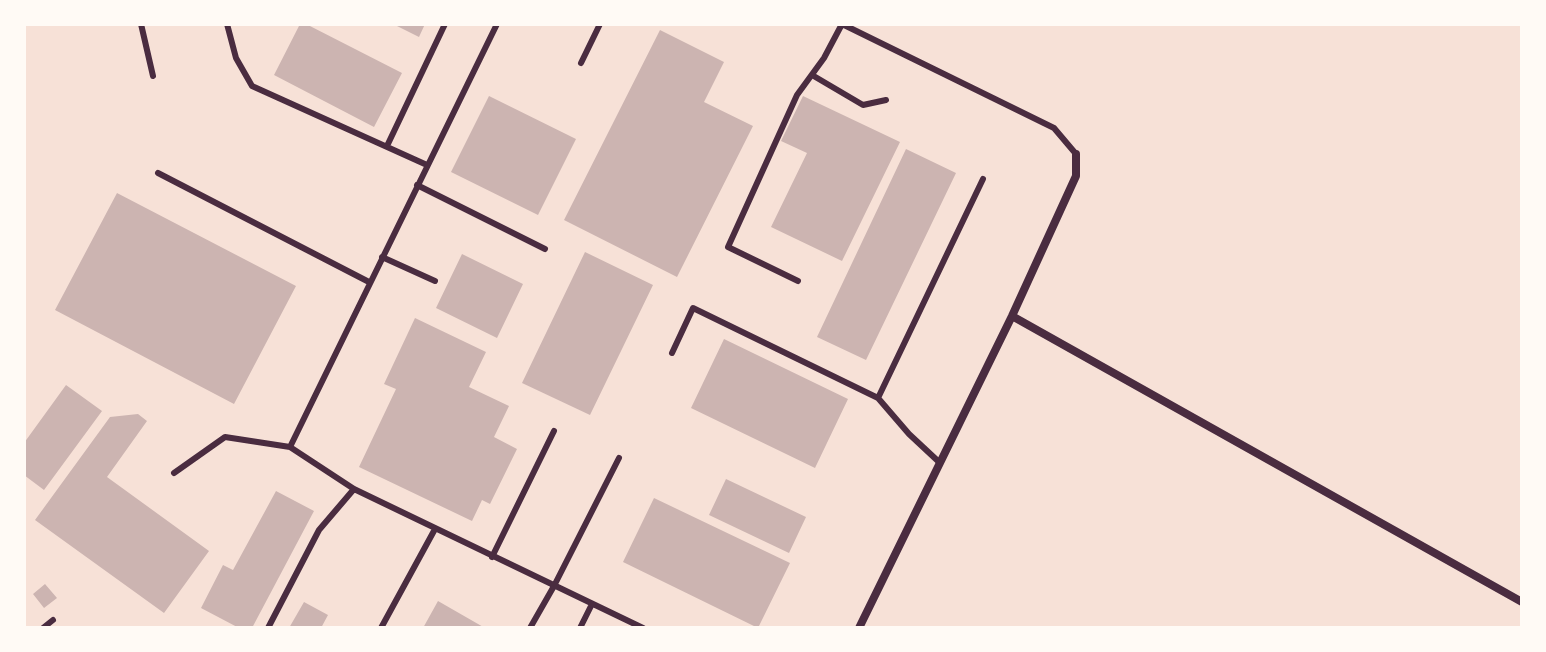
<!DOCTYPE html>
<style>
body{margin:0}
#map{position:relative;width:1546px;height:652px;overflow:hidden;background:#f7e1d7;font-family:"PT Sans",sans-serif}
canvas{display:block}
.frame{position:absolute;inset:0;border:26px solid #fffaf5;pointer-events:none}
</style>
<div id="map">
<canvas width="1546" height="652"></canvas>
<div class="frame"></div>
</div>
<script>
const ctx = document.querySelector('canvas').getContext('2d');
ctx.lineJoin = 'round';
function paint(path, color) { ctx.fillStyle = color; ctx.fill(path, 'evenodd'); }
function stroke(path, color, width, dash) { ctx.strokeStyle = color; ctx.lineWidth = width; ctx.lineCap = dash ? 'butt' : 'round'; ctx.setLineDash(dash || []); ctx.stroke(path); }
const building = new Path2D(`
 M300,24H306L402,73L374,127L274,75Z
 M393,24H425L419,37Z
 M660,30L724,62L704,102L753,126L677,277L564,220Z
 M489,96L576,139L538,215L451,172Z
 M803,96L900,142L842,261L771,227L807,153L781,141Z
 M906,149L956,173L866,360L817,337Z
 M117,193L296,286L234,404L55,310Z
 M585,252L653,285L590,415L522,383Z
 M462,254L523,284L497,338L436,308Z
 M415,318L486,352L469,387L509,406L494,437L517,449L490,504L482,500L472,521L359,467L396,389L384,384Z
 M724,339L848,399L815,468L691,408Z
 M66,385L102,411L44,490L24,475V443Z
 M138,414L147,421L107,477L209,551L164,613L35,520L110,417Z
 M726,479L806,517L789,553L709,515Z
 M276,491L314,511L252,628H239L201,608L223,565L233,570Z
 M654,498L790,563L758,628L623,562Z
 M45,584L57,598L44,608L33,594Z
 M438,601L485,628H423Z
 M304,602L328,615L321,628H289Z`);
const service = new Path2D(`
 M141,24L153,76
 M227,24L236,58L252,86L427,165
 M497,24L290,447L354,489L643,628
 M842,24L1054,128L1076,154
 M581,63L600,24
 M812,75L863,105L886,100
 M387,146L445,24
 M158,173L369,282
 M417,185L545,249
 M382,257L435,281
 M798,281L728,247L797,95L824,58L842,24
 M672,353L693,308L878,398
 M939,462L909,434L878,398L983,179
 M174,473L225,437L290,447
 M492,557L554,431
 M43,628L53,620
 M268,628L319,530L354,489
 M381,628L435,529
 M530,628L554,586L619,458
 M580,628L592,604`);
const minor = new Path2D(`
 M1012,316L1522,602
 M859,628L1012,316L1076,176V154`);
paint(building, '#ccb4b1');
stroke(service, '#4a2c40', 6);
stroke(minor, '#4a2c40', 8);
</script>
